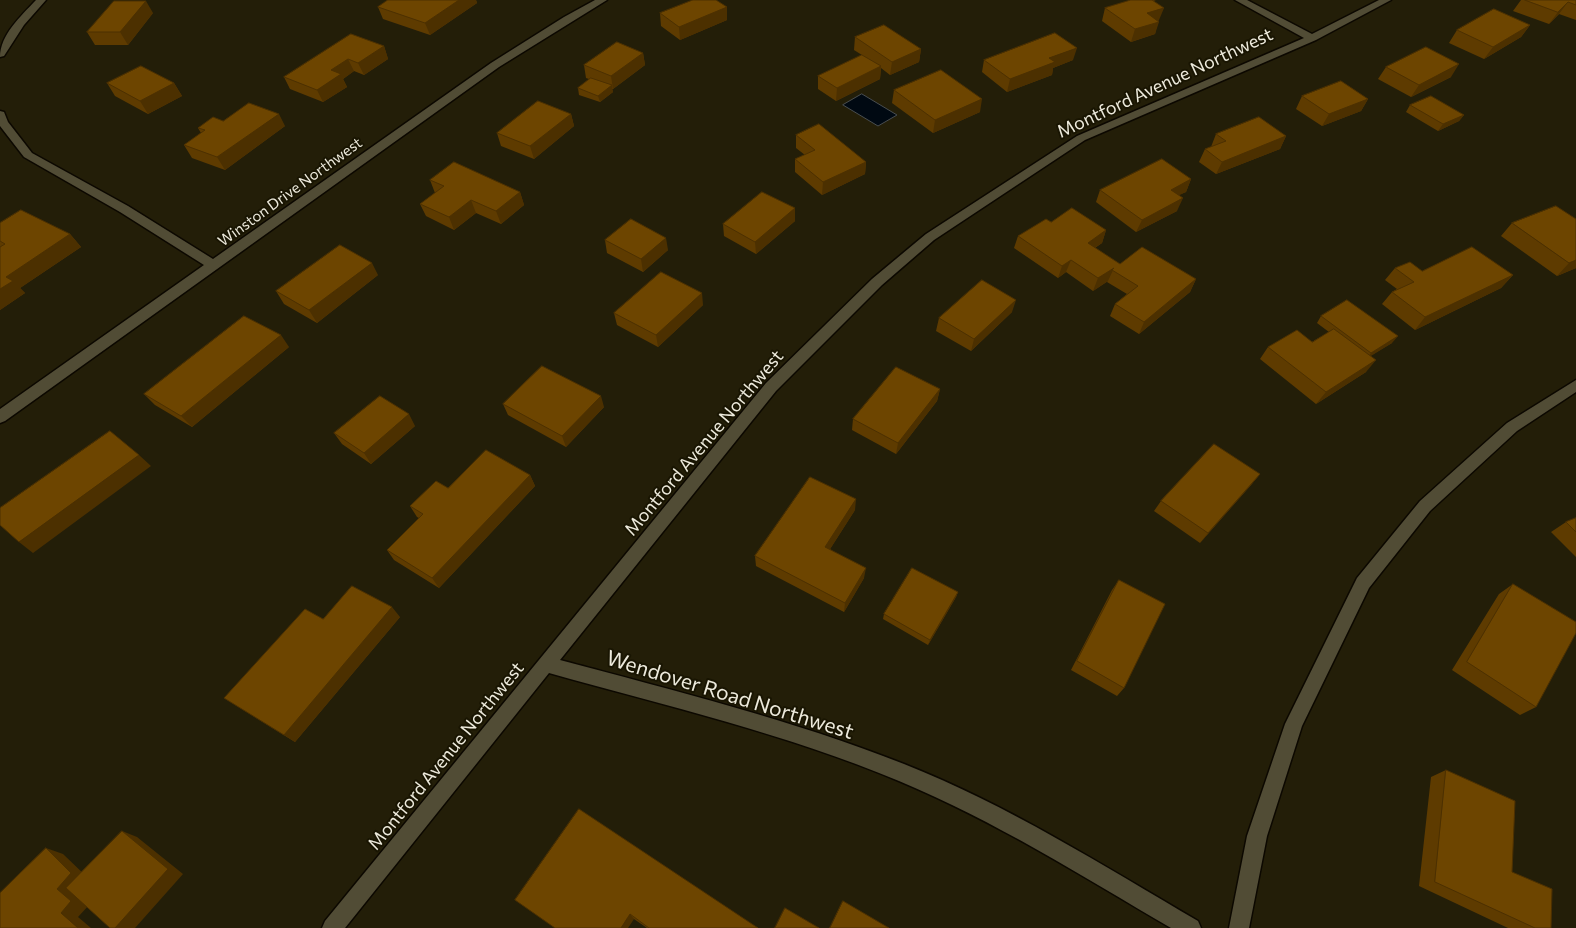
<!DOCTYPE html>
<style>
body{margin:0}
canvas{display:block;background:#231e08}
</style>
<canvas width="1576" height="928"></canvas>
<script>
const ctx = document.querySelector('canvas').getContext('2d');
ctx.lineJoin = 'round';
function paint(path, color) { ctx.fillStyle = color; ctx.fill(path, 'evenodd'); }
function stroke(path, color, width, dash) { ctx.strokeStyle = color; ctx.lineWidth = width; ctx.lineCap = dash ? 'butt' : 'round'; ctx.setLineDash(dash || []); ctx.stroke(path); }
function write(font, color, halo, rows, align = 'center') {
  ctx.font = font + ' Commissioner,sans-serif'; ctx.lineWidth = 4; ctx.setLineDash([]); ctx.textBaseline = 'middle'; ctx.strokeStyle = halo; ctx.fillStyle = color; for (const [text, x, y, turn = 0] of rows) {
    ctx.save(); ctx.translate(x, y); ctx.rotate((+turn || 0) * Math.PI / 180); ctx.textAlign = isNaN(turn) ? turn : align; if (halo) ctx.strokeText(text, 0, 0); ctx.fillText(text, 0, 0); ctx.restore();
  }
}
const water = new Path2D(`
 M862,94L897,115L878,126L843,105Z`);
const minor = new Path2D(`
 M36,0H46L24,25L4,56L0,57C0,35 21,16 36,0Z
 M595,0H607L499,67L5,421L0,423V409L204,265L120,212L24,157L0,126V111L4,112L8,122L32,153L128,206L213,259L491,63L564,17Z
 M1235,0H1247L1312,34L1379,0H1391L1316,40L1085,140L934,240L882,285L776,391L560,660C676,691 793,720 904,764C1008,805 1102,865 1198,921L1201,928H1171C1082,876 995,821 899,781C787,734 667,706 549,673L345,928H322L325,921L766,383L872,279L926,234L1077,136L1304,38Z
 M1576,380V392L1517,431L1430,511L1369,588L1302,726L1267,836L1249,928H1229L1247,836L1285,724L1357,578L1420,501L1507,423Z`);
const wall = new Path2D(`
 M388,0H476L477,3L430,35L383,19L378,7Z
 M1131,0H1156L1153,1L1159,20L1158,21L1155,34L1131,42L1102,21L1105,8Z
 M1521,0H1576V20L1559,14L1549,24L1513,11Z
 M727,7V20L680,40L661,26L660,13Z
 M153,13L128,45H95L87,32Z
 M1530,25L1521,37L1484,59L1449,43L1457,30Z
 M855,37L921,49L919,62L890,75L881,68L880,79L836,101L818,89V76L862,55L854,50Z
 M384,46L388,59L364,75L354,71L343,79L347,87L323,102L290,89L284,77Z
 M643,53L645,65L613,89H612L613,92L600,102L579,95L578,88L589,79L586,78L584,65Z
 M984,60H1073L1053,68L1052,75L1007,92L982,72Z
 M1386,67L1451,77L1411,97L1378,79Z
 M107,83H174L182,96L148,114L115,96Z
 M894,90L980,112L933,133L892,103Z
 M1302,96L1368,99L1361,111L1322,126L1296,109Z
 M1410,105L1464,115L1459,121L1438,131L1406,112Z
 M571,114L574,126L534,159L501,146L497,133Z
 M223,121L285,126L225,170L192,158L184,145L201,133L198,128Z
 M1216,134L1286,136L1280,149L1216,174L1199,162L1205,149L1211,147Z
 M796,135L866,162L865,174L822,195L795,172V159L805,155L796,148Z
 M1191,179L1186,192L1178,195L1177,211L1136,232L1096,202L1100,190Z
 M430,180L520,192L524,205L501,224L476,213L454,230L426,216L420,204L435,193Z
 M795,208V221L756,254L724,236L723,224Z
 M1051,222L1106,230L1102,243L1095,248L1120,264L1196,279L1190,292L1139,334L1110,316L1115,304L1127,294L1107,282L1108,281L1093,291L1066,272L1058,278L1014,248L1018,236Z
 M0,223L70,234L81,247L20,288L25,293L0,310Z
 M1512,223L1576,268L1557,276L1501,236Z
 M605,240L668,250L643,272L607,253Z
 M1395,268L1422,271L1513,275L1501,288L1415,330L1382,304L1392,292L1397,289L1385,280Z
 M378,275L317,323L284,304L276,291Z
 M703,305L658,347L617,325L614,313Z
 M1012,312L971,351L936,331L939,318Z
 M1321,316L1392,343L1370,356L1366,372L1316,404L1260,359L1268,347L1312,342L1329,332L1317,323Z
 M289,347L192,427L155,405L144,394Z
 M940,389L937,401L896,454L852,430L853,419Z
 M503,404L604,407L566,447L508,415Z
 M415,426L371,464L342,444L334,433Z
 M1260,474L1251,485L1200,543L1154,511L1161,501Z
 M530,475L535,486L439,588L394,560L387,550L419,518L417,517L410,506L448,488Z
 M855,510L830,549L864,578L844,612L756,566L755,556Z
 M1576,518V557L1551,532L1566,522Z
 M1119,580L1124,688L1117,696L1071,670L1112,590Z
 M1513,584L1536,707L1520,715L1452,670L1499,594Z
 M958,592L956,597L928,645L883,619L884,614Z
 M400,617L295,742L224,698L323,619Z
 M1446,770L1512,872L1551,928H1508L1419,886L1431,777Z
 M515,900L758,928H647L634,919Z`);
const shadedWall = new Path2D(`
 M459,0H476L477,3L430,35L425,23Z
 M146,1L153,13L128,45L120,32Z
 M1568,2L1559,14L1549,24L1558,12Z
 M727,7V20L680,40L679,27Z
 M1164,8L1159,20L1143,26L1147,13Z
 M1159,22L1155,34L1131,42L1135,29Z
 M1530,25L1521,37L1484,59L1493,47Z
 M384,46L388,59L364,75L358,63Z
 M1077,48L1073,60L1053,68L1052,75L1007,92L1010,79L1049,58Z
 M921,49L919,62L890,75L892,62Z
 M643,53L645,65L613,89L611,76Z
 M348,59L354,71L343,79L347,87L323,102L317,90L331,70Z
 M1459,64L1451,77L1411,97L1419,85Z
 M881,66L880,79L836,101L837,88Z
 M174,83L182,96L148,114L140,101Z
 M612,85L613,92L600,102L598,96Z
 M982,99L980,112L933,133L935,120Z
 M1368,99L1361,111L1322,126L1329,114Z
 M279,114L285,126L225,170L217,157Z
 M571,114L574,126L534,159L530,146Z
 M1464,115L1459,121L1438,131L1443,124Z
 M1286,136L1280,149L1216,174L1222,162Z
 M866,162L865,174L822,195L823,182Z
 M1191,179L1186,192L1165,202L1171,190Z
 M520,192L524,205L501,224L496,211Z
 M1183,198L1177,211L1136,232L1142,220Z
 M471,200L476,213L454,230L449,217Z
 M795,208V221L756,254L755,242Z
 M1106,230L1102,243L1083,255L1088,243Z
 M70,234L81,247L20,288L25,293L0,310V289L6,277Z
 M666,238L668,250L643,272L641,259Z
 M1071,260L1066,272L1058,278L1062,266Z
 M1576,260V268L1557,276L1569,263Z
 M372,263L378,275L317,323L309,310Z
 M1114,268L1108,281L1093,291L1098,278Z
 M1513,275L1501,288L1415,330L1425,317Z
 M1196,279L1190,292L1139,334L1144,322Z
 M702,293L703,305L658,347L656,335Z
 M1016,300L1012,312L971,351L974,339Z
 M281,335L289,347L192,427L181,416Z
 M1398,336L1392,343L1366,359L1371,353Z
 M1376,360L1366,372L1316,404L1326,392Z
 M940,389L937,401L896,454L898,443Z
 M601,396L604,407L566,447L562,436Z
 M409,414L415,426L371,464L364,453Z
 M139,455L151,466L33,553L19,542Z
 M1260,474L1251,485L1200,543L1208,533Z
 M530,475L535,486L439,588L432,578Z
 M856,499L855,510L825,557V547Z
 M866,568L864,578L844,612L845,603Z
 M958,592L956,597L928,645L930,640Z
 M392,607L400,617L295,742L284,735Z
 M122,831L137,837L183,874L135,928H115Z
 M46,848L63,854L88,878L89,905L78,917L91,928H78L61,913L57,889Z
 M630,914L634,919L628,928H621Z`);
const building = new Path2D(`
 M388,0H459L425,23L378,7Z
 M693,0H716L727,7L679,27L660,13Z
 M1131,0H1152L1164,8L1147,13L1159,22L1135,29L1105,8Z
 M1525,0H1576V5L1568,2L1558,12Z
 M114,1H146L120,32H87Z
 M1494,9L1530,25L1493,47L1457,30Z
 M884,25L921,49L892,62L855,37Z
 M1055,33L1077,48L1049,58L1055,62L1010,79L984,60Z
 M351,34L384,46L358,63L348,59L331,70L341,74L317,90L284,77Z
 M617,42L643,53L611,76L584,65Z
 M1426,47L1459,64L1419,85L1386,67Z
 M862,55L881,66L837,88L818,76Z
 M141,66L174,83L140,101L107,83Z
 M941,70L982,99L935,120L894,90Z
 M591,78L612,85L598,96L578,88Z
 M1341,81L1368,99L1329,114L1302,96Z
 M1431,96L1464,115L1443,124L1410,105Z
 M538,101L571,114L530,146L497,133Z
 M249,103L279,114L217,157L184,145L205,130L198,128L213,117L223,121Z
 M1259,117L1286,136L1222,162L1205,149L1226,141L1216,134Z
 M819,124L866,162L823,182L795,159L815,150L796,135Z
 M1162,159L1191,179L1171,190L1183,198L1142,220L1100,190Z
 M454,162L520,192L496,211L471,200L449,217L420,204L444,186L430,180Z
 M762,192L795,208L755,242L723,224Z
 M1556,206L1576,219V260L1569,263L1512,223Z
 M1072,208L1106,230L1088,243L1120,264L1142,247L1196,279L1144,322L1115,304L1138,286L1112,270L1114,268L1098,278L1071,260L1062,266L1018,236L1046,219L1051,222Z
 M21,210L70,234L6,277L13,281L0,289V247L5,244L0,241V223Z
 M631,219L666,238L641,259L605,240Z
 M340,245L372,263L309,310L276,291Z
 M1472,247L1513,275L1425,317L1392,292L1414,282L1395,268L1410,262L1422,271Z
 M661,272L702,293L656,335L614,313Z
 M982,280L1016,300L974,339L939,318Z
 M1347,300L1398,336L1371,353L1321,316Z
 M244,316L281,335L181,416L144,394Z
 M1334,329L1376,360L1326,392L1268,347L1297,330L1312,342Z
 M542,366L601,396L562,436L503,404Z
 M896,367L940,389L898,443L853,419Z
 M380,396L409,414L364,453L334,433Z
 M110,431L139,455L19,542L0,525V508Z
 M1214,444L1260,474L1208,533L1161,501Z
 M486,450L530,475L432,578L387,550L423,514L410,506L436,481L448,488Z
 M810,477L856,499L825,547L866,568L845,603L755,556Z
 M1576,518V532L1566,522Z
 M912,568L958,592L930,640L884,614Z
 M1119,580L1165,604L1124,688L1077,661Z
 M1513,584L1576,622V633L1536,707L1467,662Z
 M352,586L392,607L284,735L224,698L305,609L323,619Z
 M1446,770L1515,801L1512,872L1552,889L1551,928H1535L1435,882Z
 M579,809L758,928H649L630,914L621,928H555L515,900Z
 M122,831L168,869L115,928H110L66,888Z
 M46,848L71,873L57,889L71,901L61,913L78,928H0V893Z
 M843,901L889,928H830Z
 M785,908L819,928H775Z`);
const farStreetnames = [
 ["Winston Drive Northwest",290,192,-36]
];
const streetNames = [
 ["Montford Avenue Northwest",1165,83,-25],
 ["Montford Avenue Northwest",704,443,-50],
 ["Montford Avenue Northwest",446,756,-51]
];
const nearStreetnames = [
 ["Wendover Road Northwest",730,695,17]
];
paint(water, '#000912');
stroke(water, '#474c4f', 1);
stroke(minor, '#0c0800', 3);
paint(minor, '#514c35');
paint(wall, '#5e3b00');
paint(shadedWall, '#4c3000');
paint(building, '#6d4500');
stroke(building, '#4c3000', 1);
write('15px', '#edeadc', '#191502', farStreetnames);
write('18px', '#edeadc', '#191502', streetNames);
write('21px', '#edeadc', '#191502', nearStreetnames);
</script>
